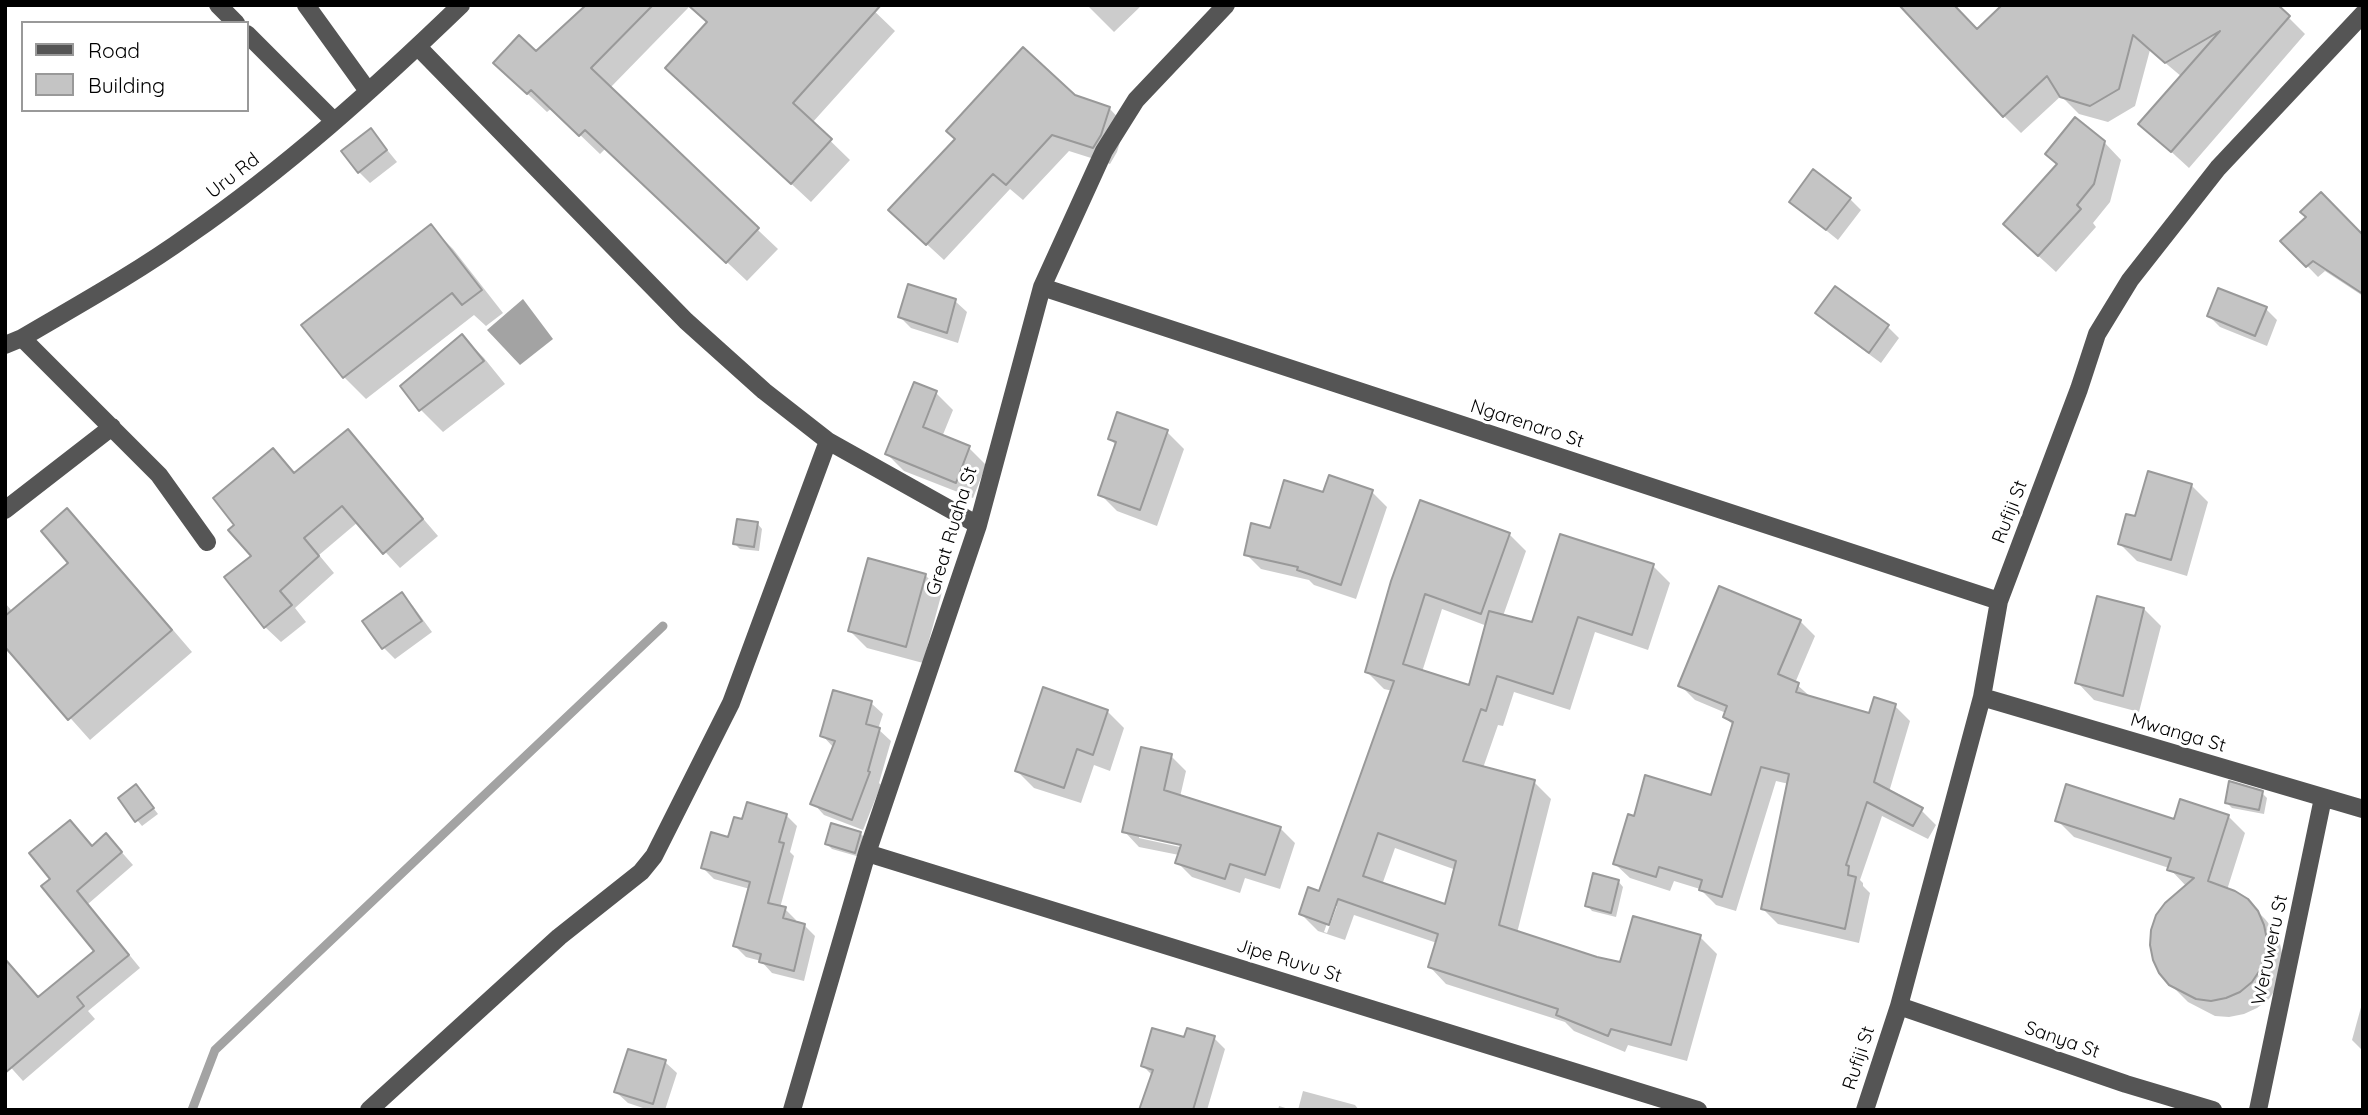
<!DOCTYPE html>
<style>
body{margin:0}
#map{position:relative;width:2368px;height:1115px;overflow:hidden;background:#fff;font-family:Quicksand,sans-serif}
canvas{display:block}
.frame{position:absolute;inset:0;border:7px solid #000;pointer-events:none}
.legend{position:absolute;left:21px;top:21px;width:228px;height:91px;box-sizing:border-box;background:#fff;border:2px solid #999;margin:0;padding:9px 12px;list-style:none;font-size:21px;color:#000}
.legend li{display:flex;align-items:center;gap:14px;height:35px}
.legend b{width:35px;border:2px solid #999}
</style>
<div id="map">
<canvas width="2368" height="1115"></canvas>
<div class="frame"></div>
<ul class="legend">
<li><b style="height:9px;background:#555"></b>Road</li>
<li><b style="height:19px;background:#c4c4c4"></b>Building</li>
</ul>
</div>
<script>
const ctx = document.querySelector('canvas').getContext('2d');
ctx.lineJoin = 'round';
function paint(path, color) { ctx.fillStyle = color; ctx.fill(path, 'evenodd'); }
function stroke(path, color, width, dash) { ctx.strokeStyle = color; ctx.lineWidth = width; ctx.lineCap = dash ? 'butt' : 'round'; ctx.setLineDash(dash || []); ctx.stroke(path); }
function write(font, color, halo, rows, align = 'center') {
  ctx.font = font + ' Quicksand,sans-serif'; ctx.lineWidth = 6; ctx.setLineDash([]); ctx.textBaseline = 'middle'; ctx.strokeStyle = halo; ctx.fillStyle = color; for (const [text, x, y, turn = 0] of rows) {
    ctx.save(); ctx.translate(x, y); ctx.rotate((+turn || 0) * Math.PI / 180); ctx.textAlign = isNaN(turn) ? turn : align; if (halo) ctx.strokeText(text, 0, 0); ctx.fillText(text, 0, 0); ctx.restore();
  }
}
const water = new Path2D(`
 M523,299L553,339L520,365L487,330Z`);
const shadow = new Path2D(`
 M588,5H868L895,31L812,123L850,160L811,202L687,87L709,24L689,7L609,89L778,249L747,281L606,148L600,154L552,108L547,112L515,82L536,53Z
 M1087,5H1142L1114,32Z
 M2288,17L2305,34L2189,168L2141,124L2182,77L2150,50L2135,106L2108,122L2079,114L2061,96L2021,133L2004,116L1977,31Z
 M1074,96L1109,108L1125,125L1117,152L1110,164L1069,151L1023,200L1010,189L944,260L907,226Z
 M371,130L397,162L370,183L359,172Z
 M2104,142L2121,160L2110,202L2093,223L2096,227L2056,272L2022,241L2058,166L2047,154Z
 M1850,199L1861,210L1838,240L1791,202Z
 M431,227L453,249L503,313L486,326L474,315L366,399L344,377Z
 M2283,241L2363,245V296L2325,271L2318,277Z
 M955,301L967,312L958,343L911,328L900,317Z
 M2266,309L2277,320L2267,346L2220,327L2209,316Z
 M1817,313L1887,326L1899,338L1881,363L1828,324Z
 M462,336L484,358L505,384L443,432L421,410L402,386Z
 M936,393L953,410L942,437L969,448L986,465L973,498L904,471L887,454Z
 M348,431L438,536L400,568L358,522L319,555L334,573L295,608L306,622L281,642L265,627L253,556L237,525L272,450L296,475Z
 M1167,432L1184,449L1157,526L1117,511L1100,494L1117,446L1110,439Z
 M2191,485L2208,502L2187,576L2137,561L2120,544Z
 M1372,492L1387,507L1356,599L1314,585L1309,580L1261,569L1246,554L1271,530L1325,494Z
 M67,510L89,532L192,652L90,740L5,645V603L13,612L71,563Z
 M757,523L762,529L759,551L740,549L735,544Z
 M1509,534L1526,551L1503,616L1533,624L1653,566L1670,583L1648,650L1595,632L1570,710L1514,692L1503,726L1498,725L1483,768L1534,782L1551,799L1517,933L1597,958L1621,964L1700,937L1717,954L1687,1061L1628,1045L1625,1052L1574,1031L1565,1022L1446,984L1430,967L1437,943L1354,915L1345,940L1318,931L1301,914L1320,893L1393,691L1384,689L1367,672L1392,582ZM1442,609L1487,626L1470,687L1422,672ZM1395,848L1456,870L1446,906L1382,885ZM1333,906H1337L1327,933L1324,932Z
 M925,575L942,592L923,663L867,648L850,631Z
 M402,595L413,606L432,632L395,659L384,648Z
 M2144,609L2161,626L2139,712L2094,700L2077,682Z
 M1800,621L1815,636L1795,683L1813,699L1870,715L1895,706L1910,721L1889,792L1921,810L1936,825L1928,839L1882,816L1860,880L1863,883V886L1870,893L1859,943L1778,924L1763,909L1789,784L1776,781L1736,911L1716,905L1700,889L1674,881L1670,891L1630,878L1615,864L1635,818L1713,797L1734,726L1725,717L1726,713L1695,700L1680,685Z
 M871,703L883,714L878,729L891,741L879,783L881,785L863,830L824,815L813,803L833,747L822,735Z
 M1107,711L1124,728L1110,771L1094,765L1081,803L1034,788L1017,771Z
 M1171,756L1186,771L1180,797L1280,828L1295,843L1280,889L1245,878L1240,893L1192,877L1177,862L1179,855L1139,847L1124,831ZM1139,834L1190,845L1189,849L1139,838Z
 M141,792L158,814L142,826L120,799Z
 M2262,793L2267,798L2264,814L2232,808L2226,802Z
 M786,815L797,826L790,852L794,856L780,908L785,909L796,920L795,923L804,925L815,936L804,981L772,973L761,961L746,957L735,946L750,889L714,879L703,868L743,821Z
 M2228,816L2245,833L2227,890L2247,901L2265,919L2274,930L2280,944L2283,958L2277,987L2269,999L2257,1008L2244,1014L2229,1017L2215,1016L2188,1002L2170,984L2187,887L2169,868L2074,837L2057,820L2175,821Z
 M70,822L93,847L118,848L133,865L88,904L140,968L88,1011L95,1019L23,1081L5,1061L39,999L96,951L52,879Z
 M860,833L865,838L860,857L832,849L827,844Z
 M1618,881L1623,887L1616,917L1592,911L1587,905Z
 M2363,1000V1051L2352,1040Z
 M1214,1038L1225,1049L1207,1110H1141L1153,1076L1143,1066L1185,1040Z
 M665,1062L677,1073L665,1110H649L628,1103L616,1092Z
 M1303,1091L1355,1105L1359,1110H1298Z
 M1279,1106L1292,1110H1278Z`);
const stream = new Path2D(`
 M192,1110L215,1050L663,626`);
const building = new Path2D(`
 M586,5H653L591,68L759,228L726,263L585,130L579,136L531,90L527,94L493,63L519,35L536,51Z
 M688,5H881L793,103L832,139L791,184L665,68L707,22Z
 M1899,5H1954L1977,29L2002,5H2278L2290,16L2171,152L2138,124L2220,31L2165,63L2133,35L2119,89L2090,106L2060,97L2047,76L2003,117Z
 M1023,47L1075,95L1110,107L1101,135L1093,148L1052,135L1006,185L993,174L926,245L888,210L955,139L946,131Z
 M2075,117L2105,141L2094,184L2077,205L2081,209L2038,256L2003,224L2057,164L2045,154Z
 M371,128L387,150L358,173L341,151Z
 M1813,169L1851,198L1826,230L1789,202Z
 M2321,192L2363,235V294L2313,261L2306,267L2280,241L2306,217L2300,212Z
 M431,224L482,290L462,305L452,293L343,378L301,325Z
 M908,284L956,299L947,333L898,317Z
 M1835,286L1889,325L1869,353L1815,313Z
 M2218,288L2267,307L2255,336L2207,316Z
 M462,334L484,361L419,411L400,386Z
 M914,382L937,391L923,427L970,446L956,483L885,454Z
 M1117,412L1168,430L1140,510L1098,495L1116,442L1108,439Z
 M348,429L423,519L383,554L342,506L304,538L319,556L280,591L292,605L264,628L224,577L251,556L228,530L234,525L213,498L273,448L294,473Z
 M2148,471L2192,484L2171,560L2118,544L2126,514L2135,516Z
 M1329,475L1373,490L1341,585L1297,570L1298,567L1244,555L1251,523L1270,528L1284,480L1323,492Z
 M1420,500L1510,533L1481,614L1425,594L1403,664L1469,685L1489,611L1532,622L1560,534L1654,564L1632,635L1578,617L1553,694L1497,676L1486,711L1481,709L1463,761L1535,780L1499,925L1597,957L1620,962L1633,916L1701,935L1671,1045L1611,1029L1608,1036L1556,1015L1558,1009L1428,967L1438,934L1338,899L1329,925L1299,914L1308,887L1319,891L1394,681L1365,672L1391,581ZM1378,833L1456,861L1445,904L1363,876Z
 M67,508L172,630L68,720L5,647V616L68,563L41,531Z
 M737,519L758,522L754,547L733,544Z
 M868,558L926,574L906,647L848,631Z
 M1719,586L1801,620L1778,674L1799,683L1796,692L1869,713L1874,697L1896,704L1874,782L1923,808L1913,826L1867,802L1846,865L1849,866L1848,875L1856,877L1845,929L1761,909L1789,774L1761,767L1722,897L1699,890L1702,880L1659,867L1656,877L1613,864L1628,814L1634,816L1645,775L1711,795L1733,722L1723,717L1727,706L1678,686Z
 M402,592L422,621L382,649L362,621Z
 M2097,596L2144,608L2123,696L2075,683Z
 M1043,687L1108,710L1093,755L1077,749L1064,788L1015,771Z
 M833,690L872,701L866,724L880,728L868,771L870,772L852,820L810,804L835,741L820,736Z
 M1141,747L1172,754L1164,790L1281,827L1265,875L1230,864L1225,879L1175,863L1181,845L1122,832Z
 M2229,781L2263,791L2259,810L2225,803Z
 M136,784L154,808L135,822L118,798Z
 M2066,784L2174,819L2180,799L2229,815L2208,881L2235,891L2248,899L2258,911L2264,925L2267,940L2265,955L2260,970L2252,982L2240,992L2226,998L2211,1001L2196,999L2169,985L2159,973L2153,960L2150,945L2151,930L2156,915L2165,903L2194,878L2167,870L2171,858L2055,821Z
 M747,802L787,814L779,842L784,843L768,903L786,907L783,918L805,924L794,971L759,962L761,954L733,946L750,882L701,868L711,832L728,837L734,817L742,819Z
 M70,820L92,846L106,833L122,852L77,891L129,955L77,997L84,1006L5,1073V959L38,997L94,951L41,886L50,879L29,853Z
 M831,823L861,832L855,853L825,844Z
 M1593,873L1619,880L1611,913L1585,906Z
 M1152,1028L1184,1037L1187,1028L1215,1036L1193,1110H1139L1153,1070L1141,1066Z
 M628,1049L666,1060L653,1104L614,1092Z`);
const minor = new Path2D(`
 M218,5L236,23
 M306,5L368,91
 M247,34L334,121
 M418,47L686,321L764,391L828,441L978,525
 M1042,287L1999,601
 M22,338L159,475L207,542
 M5,345L22,338C78,305 136,273 189,235C286,168 376,87 461,5
 M5,510L112,427
 M1982,697L2363,809
 M867,853L1698,1110
 M1899,1006L2126,1084L2213,1110
 M369,1110L559,937L641,872L654,856L731,703L828,441
 M792,1110L867,853L978,525L1042,287L1104,151L1136,100L1226,5
 M1865,1110L1899,1006L1982,697L1999,601L2079,389L2097,334L2130,280L2218,168L2363,14
 M2258,1110L2323,798`);
const streetNames = [
 ["Uru Rd",233,176,-38],
 ["Ngarenaro St",1527,424,18],
 ["Rufiji St",2010,512,-69],
 ["Great Ruaha St",952,531,-73],
 ["Mwanga St",2178,733,16],
 ["Weruweru St",2270,950,-78],
 ["Jipe Ruvu St",1289,961,17],
 ["Sanya St",2062,1040,19],
 ["Rufiji St",1859,1058,-72]
];
paint(water, '#a3a3a3');
paint(shadow, '#0003');
stroke(stream, '#a3a3a3', 9);
paint(building, '#c4c4c4');
stroke(building, '#999', 2);
stroke(minor, '#555', 18);
write('19px', '#000', '#fff', streetNames);
</script>
